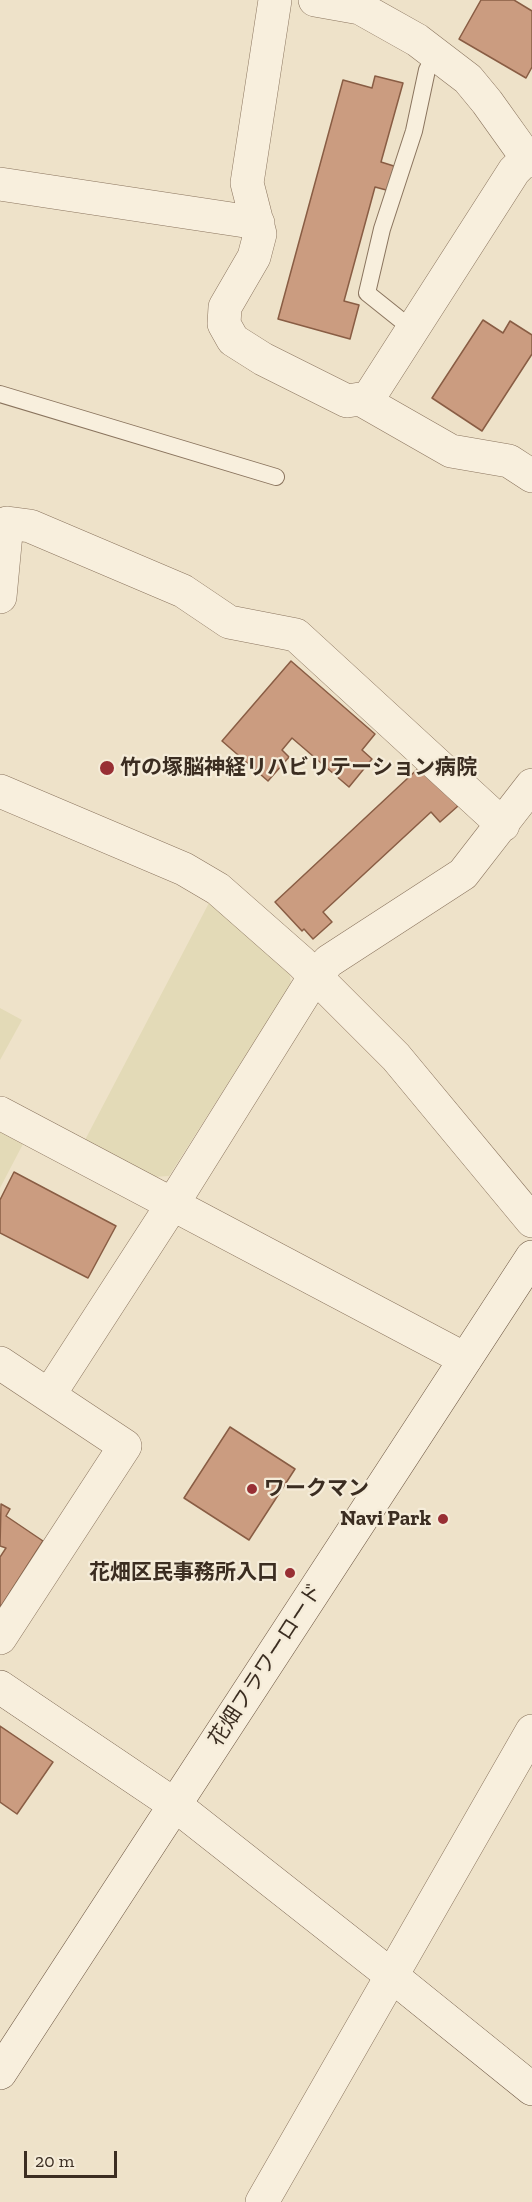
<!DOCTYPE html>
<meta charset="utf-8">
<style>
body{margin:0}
#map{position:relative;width:532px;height:2202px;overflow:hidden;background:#eee2c9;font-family:"Zilla Slab",serif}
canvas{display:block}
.scale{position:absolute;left:24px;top:2151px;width:93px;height:27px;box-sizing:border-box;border:3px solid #3b2d21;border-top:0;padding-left:8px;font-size:18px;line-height:21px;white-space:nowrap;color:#3b2d21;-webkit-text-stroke:4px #f5ecd9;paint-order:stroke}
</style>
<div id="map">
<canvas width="532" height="2202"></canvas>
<div class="scale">20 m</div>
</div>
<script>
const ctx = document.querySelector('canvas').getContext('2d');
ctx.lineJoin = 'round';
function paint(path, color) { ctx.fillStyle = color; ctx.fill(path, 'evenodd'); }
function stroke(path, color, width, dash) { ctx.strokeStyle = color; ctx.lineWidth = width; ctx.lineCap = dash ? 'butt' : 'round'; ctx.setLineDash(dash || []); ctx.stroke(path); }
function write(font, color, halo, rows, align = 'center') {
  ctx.font = font + ' "Zilla Slab","Noto Sans JP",serif'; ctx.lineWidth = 4.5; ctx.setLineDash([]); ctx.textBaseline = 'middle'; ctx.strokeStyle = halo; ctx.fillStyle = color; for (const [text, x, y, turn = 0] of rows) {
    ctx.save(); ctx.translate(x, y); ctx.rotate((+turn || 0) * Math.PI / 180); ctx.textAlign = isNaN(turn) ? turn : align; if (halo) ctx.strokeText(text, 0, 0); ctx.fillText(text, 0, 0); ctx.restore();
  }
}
const farmland = new Path2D(`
 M210,901L289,968L291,984L169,1176L153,1177L85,1140Z
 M0,1008L22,1020L0,1060Z
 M0,1132L23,1144L0,1188Z`);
const building = new Path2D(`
 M481,0H514L532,11V67L526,78L459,39Z
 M375,76L403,83L381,162L397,167L390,191L375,187L344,301L359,305L350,339L278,319L343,80L372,88Z
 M483,320L503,333L510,321L532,335V354L482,431L432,398Z
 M291,661L375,734L362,750L372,759L349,787L292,738L282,750L289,757L268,781L222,741Z
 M424,763L458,806L440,822L431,812L323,912L332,922L313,939L304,929L302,931L275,902Z
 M14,1172L116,1226L88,1278L0,1233V1200Z
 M230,1427L295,1469L249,1540L184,1498Z
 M1,1504L10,1509L6,1516L43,1541L0,1608V1557L6,1548L0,1546Z
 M0,1726L53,1762L17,1814L0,1802Z`);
const lane = new Path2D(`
 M412,329L367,293L382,229L414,131L427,70L435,54
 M0,394L276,477`);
const street = new Path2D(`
 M275,0L247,183L260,234L254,257L225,307L224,324L233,340L263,359L347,401L360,399L451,451L509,461L532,476
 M315,0L360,8L417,40L468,79L487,102L527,158L532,161
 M0,184L258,223
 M366,402L514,171L527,158
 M0,597L7,523L30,526L183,591L229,622L296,635L503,825
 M0,791L184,869L218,889L301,962L396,1057L532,1221
 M0,1113L465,1359
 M0,1363L125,1446L0,1638
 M49,1395L172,1205L315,976L329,961L463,874L532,785
 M262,2202L532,1731`);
const secondary = new Path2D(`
 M0,1687L175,1805L392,1976L532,2089
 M0,2073L532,1257`);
const markers = [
 [107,768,8,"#982f34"],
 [252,1489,6,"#982f34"],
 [443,1519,6,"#982f34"],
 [290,1573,6,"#982f34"]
];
const poiNames = [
 ["竹の塚脳神経リハビリテーション病院",120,768],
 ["ワークマン",264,1489],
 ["Navi Park",431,1519,"right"],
 ["花畑区民事務所入口",278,1573,"right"]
];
const streetNames = [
 ["花畑フラワーロード",266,1665,-57]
];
paint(farmland, '#e3dab7');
paint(building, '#cb9c80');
stroke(building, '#895d44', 1.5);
stroke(lane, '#8a745e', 18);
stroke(street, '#8a745e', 34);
stroke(secondary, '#6c5541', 34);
stroke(lane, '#f8efdd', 16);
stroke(street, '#f8efdd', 33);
stroke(secondary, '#f8efdd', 33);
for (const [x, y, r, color] of markers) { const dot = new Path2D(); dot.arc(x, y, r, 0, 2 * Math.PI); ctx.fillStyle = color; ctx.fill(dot); stroke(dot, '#f5ecd9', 2); }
write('bold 21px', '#3b2d21', '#f5ecd9', poiNames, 'left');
write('21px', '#3b2d21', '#f5ecd9', streetNames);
</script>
